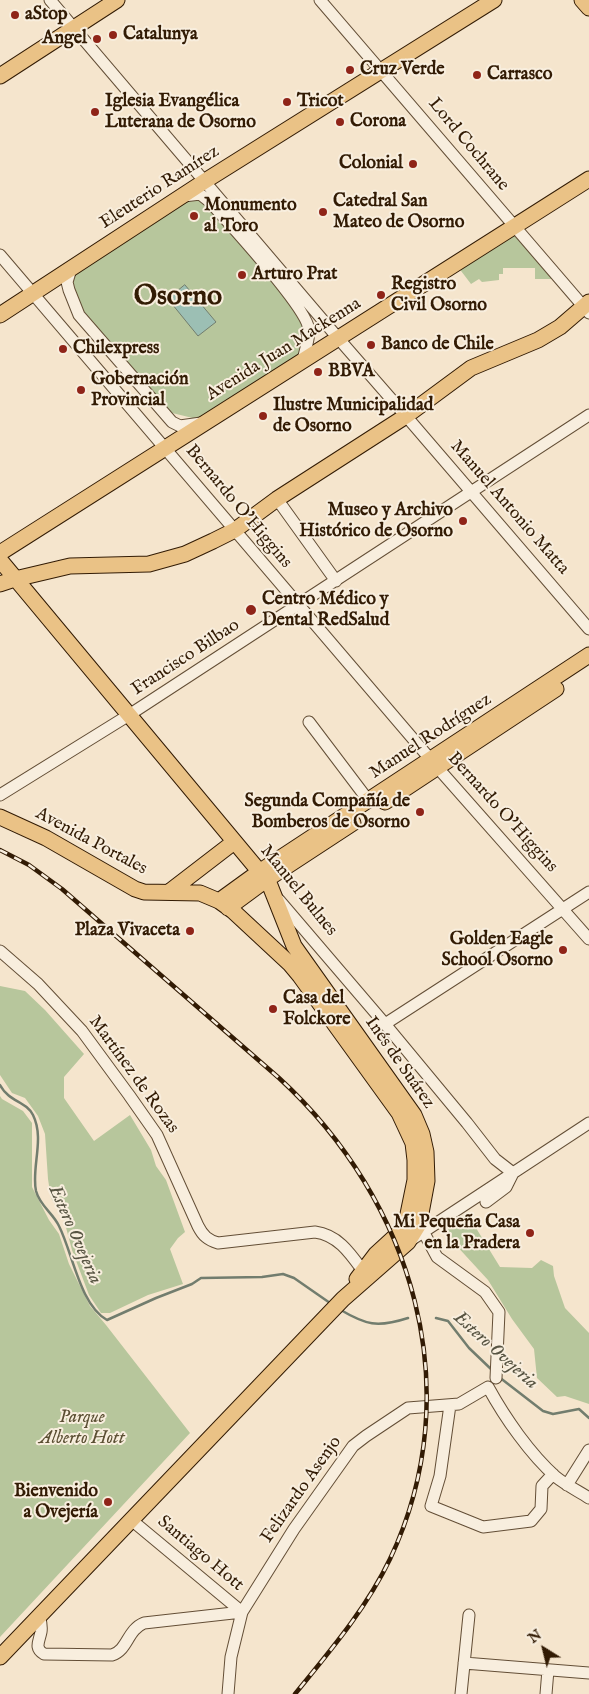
<!DOCTYPE html>
<meta charset="utf-8">
<style>
body{margin:0}
#map{position:relative;width:589px;height:1694px;overflow:hidden;background:#f5e5cd;font-family:"IM FELL English",serif}
canvas{display:block}
.north{position:absolute;left:519px;top:1624px;width:50px;height:50px;-webkit-text-stroke:4px #f8eede;paint-order:stroke;rotate:324deg;font-size:14px;font-weight:700;line-height:20px;text-align:center;color:#321b04}
.north::after{content:'';display:block;margin:auto;width:18px;height:22px;background:#321b04;clip-path:polygon(50% 0,100% 100%,50% 72%,0 100%)}
</style>
<div id="map">
<canvas width="589" height="1694"></canvas>
<div class="north">N</div>
</div>
<script>
const ctx = document.querySelector('canvas').getContext('2d');
ctx.lineJoin = 'round';
function paint(path, color) { ctx.fillStyle = color; ctx.fill(path, 'evenodd'); }
function stroke(path, color, width, dash) { ctx.strokeStyle = color; ctx.lineWidth = width; ctx.lineCap = dash ? 'butt' : 'round'; ctx.setLineDash(dash || []); ctx.stroke(path); }
function write(font, color, halo, rows, align = 'center') {
  ctx.font = font + ' "IM FELL English",serif'; ctx.lineWidth = 4; ctx.setLineDash([]); ctx.textBaseline = 'middle'; ctx.strokeStyle = halo; ctx.fillStyle = color; for (const [text, x, y, turn = 0] of rows) {
    ctx.save(); ctx.translate(x, y); ctx.rotate((+turn || 0) * Math.PI / 180); ctx.textAlign = isNaN(turn) ? turn : align; if (halo) ctx.strokeText(text, 0, 0); ctx.fillText(text, 0, 0); ctx.restore();
  }
}
const green = new Path2D(`
 M185,197L199,198L265,272L304,320L301,356L201,420L168,412L77,307L73,278L75,272Z
 M514,226L558,279H535V268H503V274H499V280L482,282L479,279L471,284L455,263Z
 M0,986L25,991L45,1010L84,1054L64,1077V1098L94,1141L130,1115L151,1150L156,1166L166,1180L185,1232L178,1238L170,1249L183,1284L148,1295L110,1313H101L89,1295L72,1250L64,1220L51,1198L48,1179L45,1134L38,1116L25,1098L12,1093L0,1075Z
 M0,1096L2,1099L23,1111L32,1123V1187L49,1220L59,1234L69,1264L90,1306L106,1325L190,1433L0,1637Z
 M471,1213L476,1228L500,1267L532,1268L541,1260L553,1266L554,1276L565,1308L589,1333V1404L565,1396L557,1397L537,1378L534,1349L512,1319L488,1280L454,1243L447,1232L450,1223Z`);
const water = new Path2D(`
 M185,285L216,322L198,336L168,299Z`);
const stream = new Path2D(`
 M0,1085C9,1102 26,1101 33,1115C45,1139 31,1168 36,1191C40,1206 53,1213 59,1226C73,1254 80,1305 107,1320L156,1298L192,1284L201,1278L262,1277L283,1274L294,1278L330,1303
 M339,1309C366,1325 377,1328 408,1318
 M436,1318L448,1321L469,1348L492,1370
 M499,1377L543,1411L553,1414L579,1409L589,1418`);
const minor = new Path2D(`
 M50,0L338,338L406,416L589,629
 M320,0L589,313
 M184,196L200,194L210,202C228,222 308,309 309,330C309,340 305,351 303,360
 M0,255L437,767L589,939
 M71,269L67,282L69,290L79,315L172,422L180,426L201,423
 M277,499L336,581
 M309,722L368,800
 M0,795L129,715L589,415
 M279,900L385,1024L467,1123L495,1159L513,1173
 M0,951L38,984L82,1031L129,1095L157,1135L198,1226C203,1236 208,1240 218,1243L315,1232C338,1235 350,1253 363,1271
 M385,1024L589,892
 M486,1202L506,1187L512,1175
 M423,1231L437,1257L485,1292L499,1312L496,1378
 M411,1240L589,1123
 M450,1405L440,1476L431,1506L483,1527L531,1521L541,1509L542,1486L553,1474
 M567,1485L589,1450
 M135,1523L242,1612
 M39,1616C41,1622 42,1626 41,1632C39,1642 34,1648 44,1654L112,1655C128,1650 127,1630 144,1623L242,1612
 M464,1663L589,1673
 M228,1694L231,1657L242,1612L294,1529L353,1446L366,1436L408,1408L459,1404L488,1387C505,1418 530,1454 556,1477C566,1485 578,1491 589,1498
 M461,1694L469,1615
 M546,1694L548,1670`);
const major = new Path2D(`
 M582,0L589,8
 M0,76L117,0
 M0,315L205,181L494,0
 M0,553L589,179
 M0,560L269,883L294,946L414,1115L422,1134L426,1152L427,1181L419,1224L408,1242L343,1299L0,1657
 M0,584L15,579L70,566L149,564L185,554L213,541L235,530L277,499L406,416L471,368L538,340L560,327L589,302
 M385,802L556,689
 M0,817L46,838L135,889L144,892L200,893L219,901L233,911L290,964L300,976L399,1113L413,1143L415,1160V1180L407,1219L400,1232L376,1254L357,1279
 M169,892L234,842
 M219,901L259,872L589,655
 M228,908L266,880L353,823`);
const rail = new Path2D(`
 M0,850L29,865L62,889L279,1078C413,1201 470,1390 390,1559C366,1609 330,1651 295,1694`);
const markers = [
 [15,15,5,"#8f2418"],
 [113,35,5,"#8f2418"],
 [97,39,5,"#8f2418"],
 [350,70,5,"#8f2418"],
 [477,75,5,"#8f2418"],
 [287,102,5,"#8f2418"],
 [95,112,5,"#8f2418"],
 [340,122,5,"#8f2418"],
 [413,164,5,"#8f2418"],
 [323,212,5,"#8f2418"],
 [194,216,5,"#8f2418"],
 [242,275,5,"#8f2418"],
 [381,295,5,"#8f2418"],
 [371,345,5,"#8f2418"],
 [63,349,5,"#8f2418"],
 [318,372,5,"#8f2418"],
 [81,390,5,"#8f2418"],
 [263,416,5,"#8f2418"],
 [463,521,5,"#8f2418"],
 [251,610,6,"#8f2418"],
 [420,812,5,"#8f2418"],
 [190,931,5,"#8f2418"],
 [563,950,5,"#8f2418"],
 [273,1009,5,"#8f2418"],
 [530,1233,5,"#8f2418"],
 [108,1502,5,"#8f2418"]
];
const poiNames = [
 ["aStop",25,15],
 ["Catalunya",123,35],
 ["Angel",87,39,"right"],
 ["Cruz Verde",360,70],
 ["Carrasco",487,75],
 ["Iglesia Evangélica",105,102],
 ["Luterana de Osorno",105,123],
 ["Tricot",297,102],
 ["Corona",350,122],
 ["Colonial",403,164,"right"],
 ["Catedral San",333,202],
 ["Mateo de Osorno",333,223],
 ["Monumento",204,206],
 ["al Toro",204,227],
 ["Arturo Prat",252,275],
 ["Registro",391,285],
 ["Civil Osorno",391,306],
 ["Banco de Chile",381,345],
 ["Chilexpress",73,349],
 ["BBVA",328,372],
 ["Gobernación",91,380],
 ["Provincial",91,401],
 ["Ilustre Municipalidad",273,406],
 ["de Osorno",273,427],
 ["Museo y Archivo",453,511,"right"],
 ["Histórico de Osorno",453,532,"right"],
 ["Centro Médico y",262,600],
 ["Dental RedSalud",262,621],
 ["Segunda Compañía de",410,802,"right"],
 ["Bomberos de Osorno",410,823,"right"],
 ["Plaza Vivaceta",180,931,"right"],
 ["Golden Eagle",553,940,"right"],
 ["School Osorno",553,961,"right"],
 ["Casa del",283,999],
 ["Folckore",283,1020],
 ["Mi Pequeña Casa",520,1223,"right"],
 ["en la Pradera",520,1244,"right"],
 ["Bienvenido",98,1492,"right"],
 ["a Ovejería",98,1513,"right"]
];
const streetNames = [
 ["Lord Cochrane",468,145,50],
 ["Eleuterio Ramírez",160,188,-33],
 ["Avenida Juan Mackenna",284,350,-32],
 ["Bernardo O'Higgins",238,507,50],
 ["Manuel Antonio Matta",509,508,49],
 ["Francisco Bilbao",186,658,-33],
 ["Manuel Rodríguez",431,737,-33],
 ["Bernardo O'Higgins",502,813,48],
 ["Avenida Portales",91,842,28],
 ["Manuel Bulnes",298,891,51],
 ["Inés de Suárez",399,1063,55],
 ["Martínez de Rozas",133,1075,54],
 ["Felizardo Asenjo",302,1490,-55],
 ["Santiago Hott",200,1554,40]
];
const parkNames = [
 ["Parque",82,1418],
 ["Alberto Hott",82,1439]
];
const waterNames = [
 ["Estero Ovejeria",74,1235,66],
 ["Estero Ovejeria",495,1351,42]
];
const townNames = [
 ["Osorno",178,298]
];
paint(green, '#b7c69c');
paint(water, '#9cbfb4');
stroke(water, '#727d6e', 1);
stroke(stream, '#727d6e', 2.5);
stroke(minor, '#634e36', 13);
stroke(major, '#321b04', 17);
stroke(minor, '#f8eede', 11);
stroke(major, '#eac286', 15);
stroke(rail, '#321b04', 4.5);
stroke(rail, '#f8eede', 2.5, [8]);
for (const [x, y, r, color] of markers) { const dot = new Path2D(); dot.arc(x, y, r, 0, 2 * Math.PI); ctx.fillStyle = color; ctx.fill(dot); stroke(dot, '#f8eede', 2); }
write('bold 18px', '#321b04', '#f8eede', poiNames, 'left');
write('18px', '#321b04', '#f8eede', streetNames);
write('italic 18px', '#5a4e32', '#f8eede', parkNames);
write('italic 19px', '#575442', '#f8eede', waterNames);
write('bold 28px', '#321b04', '#f8eede', townNames);
</script>
